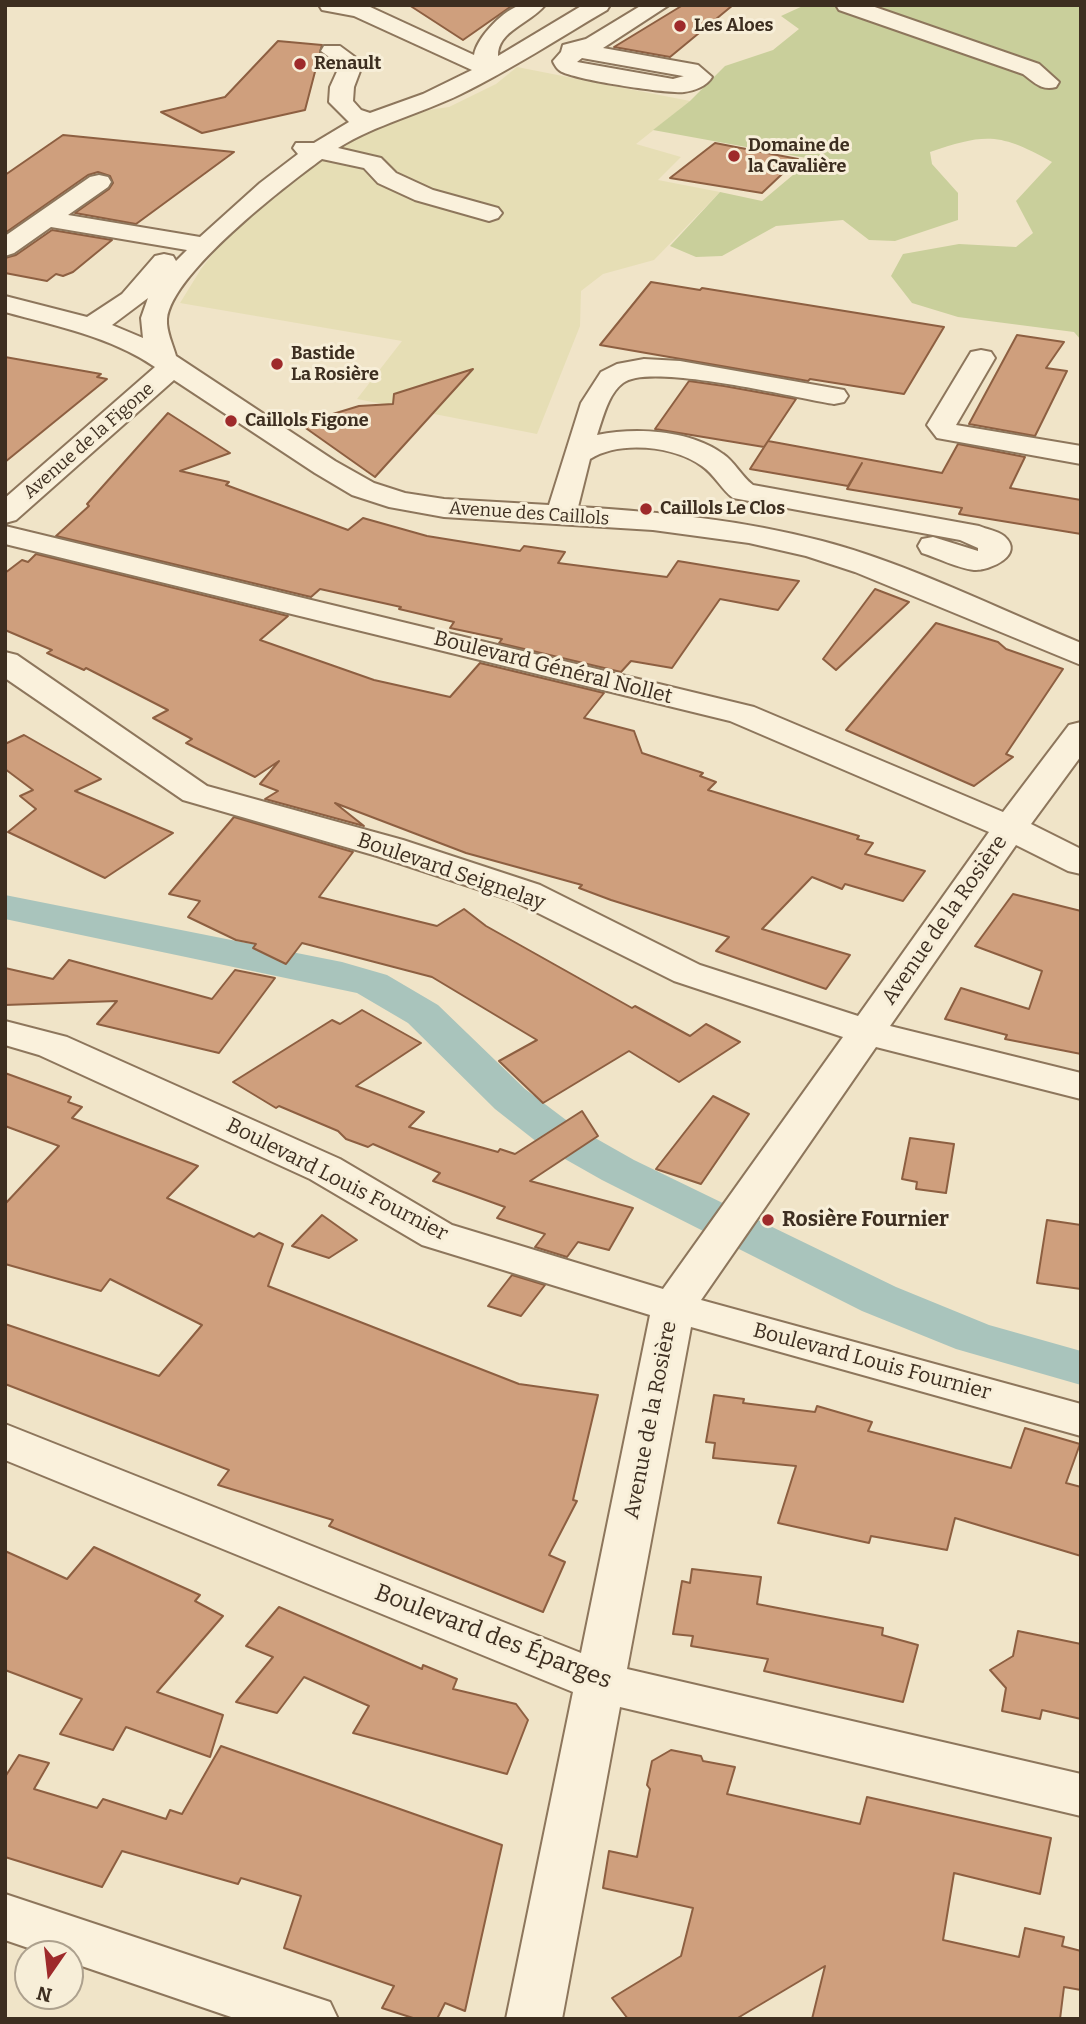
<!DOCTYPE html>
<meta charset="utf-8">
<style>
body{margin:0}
#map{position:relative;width:1086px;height:2024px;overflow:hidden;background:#f0e4c8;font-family:Bitter,serif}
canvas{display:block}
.frame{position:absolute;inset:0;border:7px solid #3d2e20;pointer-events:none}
.north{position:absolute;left:14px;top:1940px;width:70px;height:70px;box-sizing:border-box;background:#f7eed8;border:2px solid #ada18e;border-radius:50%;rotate:194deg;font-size:19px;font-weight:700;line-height:28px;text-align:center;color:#3d2e20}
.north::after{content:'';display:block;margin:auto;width:24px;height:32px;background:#9e2a2b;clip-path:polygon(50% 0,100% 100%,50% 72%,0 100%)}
</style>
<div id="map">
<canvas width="1086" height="2024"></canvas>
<div class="frame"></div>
<div class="north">N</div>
</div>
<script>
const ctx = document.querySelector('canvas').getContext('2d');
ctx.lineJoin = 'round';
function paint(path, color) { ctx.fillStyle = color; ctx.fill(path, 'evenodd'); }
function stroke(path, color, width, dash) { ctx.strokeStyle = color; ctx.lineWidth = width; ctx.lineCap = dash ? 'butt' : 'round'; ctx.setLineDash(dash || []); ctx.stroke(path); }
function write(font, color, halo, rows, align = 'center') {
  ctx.font = font + ' Bitter,serif'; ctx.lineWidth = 6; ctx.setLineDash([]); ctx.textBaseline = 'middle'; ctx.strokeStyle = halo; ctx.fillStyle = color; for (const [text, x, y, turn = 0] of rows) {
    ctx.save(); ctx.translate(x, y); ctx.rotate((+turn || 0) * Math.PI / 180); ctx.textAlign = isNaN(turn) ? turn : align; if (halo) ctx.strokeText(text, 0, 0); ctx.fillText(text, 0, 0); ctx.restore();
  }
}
const farmland = new Path2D(`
 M517,67L690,101L636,144L681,157L658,180L720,192L654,260L603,274L581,291L580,326L537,434L357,399L402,341L180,303L201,269L226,237L270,197L343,143L414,112L449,107L496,84Z`);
const green = new Path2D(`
 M805,5H1081V340L1074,332L958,317L912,303L891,276L903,254L959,244L1016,247L1033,233L1016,201L1052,162C1000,133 986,133 930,152L932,164L958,193V220L895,241L869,240L843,220L776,226L722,256L696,257L670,246L720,192L762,201L812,159L653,130L690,101L725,66L773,50L799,29L781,16Z`);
const canal = new Path2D(`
 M5,895L342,962L387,975L438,1005L525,1089L574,1126L634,1160L896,1287L989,1325L1081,1351V1385L956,1349L862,1311L602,1180L542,1146L495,1109L408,1023L357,993L5,919Z`);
const building = new Path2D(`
 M409,5H513L463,40Z
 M683,5H733L670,57L614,47Z
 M278,41L322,45L305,110L202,133L161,112L225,97Z
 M63,135L234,152L136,224L75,213L109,189L113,183L110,176L98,172L88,175L5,233V175Z
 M715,143L798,159L762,193L670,178Z
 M52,230L112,240L73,272L63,276L56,274L47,281L5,273V258L16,255Z
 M651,282L700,290L702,288L944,327L904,394L810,379L808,381L600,345Z
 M1017,335L1064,342L1046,368L1067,371L1035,436L969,424Z
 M5,357L101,374L97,377L107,379L5,462Z
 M473,369L375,477L300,424L359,406L393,404L394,394Z
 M689,381L724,386L796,399L764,447L655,429Z
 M168,413L230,453L180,471L229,482L226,485L348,530L363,518L427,536L520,551L524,546L565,552L558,563L667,577L678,561L799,581L778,610L720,599L672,668L631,661L621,672L499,643L502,639L450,628L454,622L399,609L401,607L320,589L311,597L56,536L89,506L87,504Z
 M768,441L942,473L958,444L1025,457L1010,488L1081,500V534L959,514L962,508L847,489L862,463L848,486L750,469Z
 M36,554L288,616L260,640L374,680L450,697L480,663L604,693L584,718L634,731L642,753L703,773L700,776L716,782L708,790L859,836L857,839L873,843L865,854L925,871L903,901L845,884L842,889L812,877L762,929L850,955L826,989L716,951L729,937L611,900L579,888L582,885L466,853L335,803L364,826L265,799L278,791L260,784L279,761L255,777L186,743L192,739L153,718L168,710L86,668L84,670L47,653L52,650L5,630V573L22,560L28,562Z
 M875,589L909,602L836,670L823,659Z
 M936,623L998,642L1006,649L1063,669L1006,754L1013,757L974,786L846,730Z
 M24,735L101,779L75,791L173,833L105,878L8,832L36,809L20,796L33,790L5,769V744Z
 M234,817L353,852L319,897L437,926L464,909L486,926L632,1008L635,1006L690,1036L706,1024L740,1042L679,1082L629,1051L543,1103L499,1061L537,1040L432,977L302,943L286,964L253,948L256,944L236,940L188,917L200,901L169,894Z
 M1013,894L1081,911V1054L1005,1039L1007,1035L945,1019L961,988L1029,1009L1042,971L975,946Z
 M69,960L212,999L235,970L275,978L219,1053L97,1024L117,1001L5,1005V968L53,979Z
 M362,1010L421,1043L356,1086L424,1112L409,1127L498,1152L500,1149L515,1154L582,1111L598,1136L530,1181L633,1208L609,1250L578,1242L567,1257L535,1247L545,1234L497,1218L505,1207L433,1181L440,1173L373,1144L368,1147L346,1139L338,1131L279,1106L276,1108L233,1082L332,1020L340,1024Z
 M5,1073L71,1097L68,1102L82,1107L72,1118L198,1166L167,1198L254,1237L259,1233L283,1244L268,1286L519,1384L598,1395L573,1500L577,1501L549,1555L565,1562L543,1612L329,1526L333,1520L218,1485L229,1470L5,1384V1324L159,1376L202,1325L110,1279L101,1291L5,1264V1204L59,1146L5,1126Z
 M713,1096L749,1114L701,1184L656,1169Z
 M910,1138L954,1144L946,1193L916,1189L917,1182L902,1179Z
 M322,1215L357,1240L329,1258L292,1246Z
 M1047,1220L1081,1225V1289L1037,1283Z
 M512,1275L545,1285L521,1316L488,1306Z
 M714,1395L744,1399L743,1403L815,1412L817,1406L872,1422L868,1431L1011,1468L1025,1428L1080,1444L1066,1483L1081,1487V1556L955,1518L947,1550L871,1536L869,1543L778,1523L796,1466L713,1458L715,1443L706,1442Z
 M94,1547L200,1595L195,1601L223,1616L157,1692L223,1715L210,1757L126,1727L113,1750L60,1734L82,1699L5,1670V1551L67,1579Z
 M692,1569L761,1577L757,1604L883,1628L882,1635L918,1645L903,1702L764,1671L768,1659L691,1646L693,1636L673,1634L682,1581L690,1583Z
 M279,1607L422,1669L423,1665L457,1679L453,1689L516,1704L528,1720L507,1774L353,1733L369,1706L304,1677L277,1713L236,1702L273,1657L246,1646Z
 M1018,1631L1081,1644V1719L1042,1710L1040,1719L1002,1711L1006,1688L990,1670L1013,1656Z
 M221,1746L502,1845L465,2011L445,2003L437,2019H416L382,2008L394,1986L284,1948L301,1896L241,1878L238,1884L122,1851L102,1887L5,1857V1777L19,1755L49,1763L34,1789L97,1808L103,1799L166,1819L170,1810L182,1814Z
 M671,1750L701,1756L703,1761L735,1767L727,1794L860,1824L867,1797L1051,1838L1040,1894L954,1873L943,1940L1019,1957L1025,1928L1064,1937L1062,1946L1081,1951V1990L1064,1987L1060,2019H812L825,1966L736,2019H628L612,1998L681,1956L693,1908L603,1888L609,1851L637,1857L650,1789L647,1785L652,1761Z`);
const minor = new Path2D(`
 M319,5L368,6L474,55C477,37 505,8 522,5C529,4 538,5 545,5C531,23 497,31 498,56L583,5H610L607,10C559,38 512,69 461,94C420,114 377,124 338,148L381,158L396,173L433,190L498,208L502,213L498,218L489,221L415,200L378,183L364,168L322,159C284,187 172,273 167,319C166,331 173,345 176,356L335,461L374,483L405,493L444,499L549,505L581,403L601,372L617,364L644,359L680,361L844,390L848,396L844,402L834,404C796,398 649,362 623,383C608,394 603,418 597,435C636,427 690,430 723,454C735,462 741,476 753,485L979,526C986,529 998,531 1004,536C1026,555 989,571 974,570C957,568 938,558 922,553L918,546L922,539L933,537L978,551V548L960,540L733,498C721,489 715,475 702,466C674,446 620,440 590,459L578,507C660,512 742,520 822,541C907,563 998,609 1081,643V665L855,572L806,556L749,543L653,530L444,517L389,507L352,495L315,473L174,380L16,520L5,523V498L155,367C111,337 57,326 5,312V296L87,317L122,294L155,256L164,254L173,256L176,261L187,250L51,227L14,253L5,256V236L90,177L99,175L108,177L111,182L108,187L68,215L200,237L260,183L298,154L293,148L296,143H314L349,122L329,102L330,87L340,65L321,51L324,46H340L363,63L354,87L353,101L361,110L370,113L423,94L472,70L354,16L322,10ZM148,298L141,318L143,338L112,325Z
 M642,5H669L603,48L698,65L712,77C707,86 694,91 684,92C669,94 568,79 559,70C557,69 553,62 553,61L561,52L563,45L586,39ZM582,58L683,76H684L673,79L577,62Z
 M836,5H869L1039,64L1059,82L1056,87C1041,91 1034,82 1023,74L839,10Z
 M981,350L991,352L995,358L956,425L1081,446V464L937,438L927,425L971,352Z
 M5,526L754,707L1003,812L1069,725L1081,722V756L1031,824L1081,849V874L1068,871L1016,845L890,1026L1081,1073V1099L876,1047L701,1300L1081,1404V1436L691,1327L627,1669L1081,1774V1816L620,1707L562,2019H506L573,1692L5,1460V1424L581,1653L650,1315L422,1245L310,1179L39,1055L5,1045V1021L67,1037L340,1159L452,1225L663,1289L843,1037L674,981L514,901L377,856L183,800L5,678V652L17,655L207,786L403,840L540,885L700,965L858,1016L989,832L730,721L5,544Z
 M5,1894L330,2002L338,2019H237L70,1962V1954H46L5,1940Z`);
const markers = [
 [680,26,7,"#9e2a2b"],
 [300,64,7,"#9e2a2b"],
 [734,156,7,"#9e2a2b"],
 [277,364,7,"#9e2a2b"],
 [231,421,7,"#9e2a2b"],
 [646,509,7,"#9e2a2b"],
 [768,1220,7,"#9e2a2b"]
];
const farPoinames = [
 ["Les Aloes",694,26],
 ["Renault",314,64],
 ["Domaine de",748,146],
 ["la Cavalière",748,167],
 ["Bastide",291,354],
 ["La Rosière",291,375],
 ["Caillols Figone",245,421],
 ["Caillols Le Clos",660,509]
];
const farStreetnames = [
 ["Avenue de la Figone",89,441,-41],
 ["Avenue des Caillols",529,514,4]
];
const streetNames = [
 ["Boulevard Général Nollet",553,668,14],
 ["Boulevard Seignelay",451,872,19],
 ["Avenue de la Rosière",945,920,-55],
 ["Boulevard Louis Fournier",337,1180,27],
 ["Boulevard Louis Fournier",872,1362,15],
 ["Avenue de la Rosière",651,1420,-79]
];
const poiNames = [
 ["Rosière Fournier",782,1220]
];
const nearStreetnames = [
 ["Boulevard des Éparges",493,1637,21]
];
paint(farmland, '#e6deb5');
paint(green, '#c9cf9b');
paint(canal, '#a9c4bc');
paint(building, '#cf9f7d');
stroke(building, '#8d5f41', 2);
stroke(minor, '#8d765c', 4);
paint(minor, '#faf1dc');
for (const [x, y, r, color] of markers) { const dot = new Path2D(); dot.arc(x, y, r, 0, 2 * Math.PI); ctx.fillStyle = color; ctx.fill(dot); stroke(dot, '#f7eed8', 2.5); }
write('bold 18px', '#3d2e20', '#f7eed8', farPoinames, 'left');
write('18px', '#3d2e20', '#f7eed8', farStreetnames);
write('21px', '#3d2e20', '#f7eed8', streetNames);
write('bold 21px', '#3d2e20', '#f7eed8', poiNames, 'left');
write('24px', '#3d2e20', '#f7eed8', nearStreetnames);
</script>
